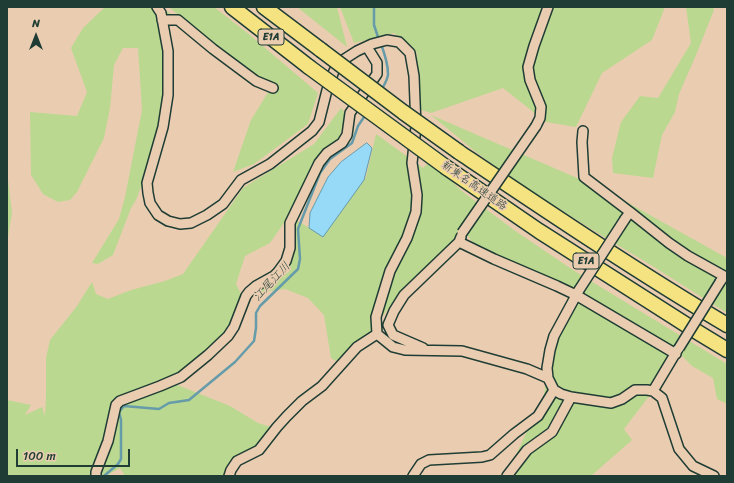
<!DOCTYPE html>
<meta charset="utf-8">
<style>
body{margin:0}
#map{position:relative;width:734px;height:483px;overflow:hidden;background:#eacdb1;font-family:Sriracha,sans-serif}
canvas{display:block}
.frame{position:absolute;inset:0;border:8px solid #1f3d34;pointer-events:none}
.north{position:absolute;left:16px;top:16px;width:40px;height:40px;-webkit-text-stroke:3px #eacdb1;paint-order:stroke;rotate:0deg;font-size:11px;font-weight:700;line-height:16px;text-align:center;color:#1f3d34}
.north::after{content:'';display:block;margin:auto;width:14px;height:18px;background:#1f3d34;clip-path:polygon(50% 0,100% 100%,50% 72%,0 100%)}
.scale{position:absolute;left:16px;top:449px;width:114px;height:18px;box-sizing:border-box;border:2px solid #1f3d34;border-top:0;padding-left:5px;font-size:12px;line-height:14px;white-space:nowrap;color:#1f3d34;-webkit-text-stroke:3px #eacdb1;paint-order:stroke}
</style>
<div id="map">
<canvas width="734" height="483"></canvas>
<div class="frame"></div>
<div class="north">N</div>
<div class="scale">100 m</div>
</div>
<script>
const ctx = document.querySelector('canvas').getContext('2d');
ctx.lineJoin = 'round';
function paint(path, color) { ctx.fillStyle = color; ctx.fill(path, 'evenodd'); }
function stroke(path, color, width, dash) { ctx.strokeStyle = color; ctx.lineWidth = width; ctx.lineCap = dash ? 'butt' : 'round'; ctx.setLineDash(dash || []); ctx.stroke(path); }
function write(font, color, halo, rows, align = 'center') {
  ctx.font = font + ' Sriracha,"Klee One",sans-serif'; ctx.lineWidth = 3; ctx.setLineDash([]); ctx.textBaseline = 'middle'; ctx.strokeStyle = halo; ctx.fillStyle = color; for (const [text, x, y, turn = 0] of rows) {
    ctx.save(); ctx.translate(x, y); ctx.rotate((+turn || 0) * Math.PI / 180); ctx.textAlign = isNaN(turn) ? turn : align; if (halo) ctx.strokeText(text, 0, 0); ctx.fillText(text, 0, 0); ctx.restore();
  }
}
const green = new Path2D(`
 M105,7H160L171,14L163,24L167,100L159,139L136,200L131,208L113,255L98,264L92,263L119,219L125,197L142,110L138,48H123L114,65L110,108L104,138L77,192L70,200L58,202L43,194L31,175L30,112L77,116L87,92L71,48L83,28Z
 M169,7H214L250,35L318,93L308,124L254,164L233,172L251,120L270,89L220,52Z
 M297,7H337L347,47Z
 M340,7H665L652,40L602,73L576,127L546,122L503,88L431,113L418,109L417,53L394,33L354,43Z
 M686,7H713L714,10L696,55L679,94L675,112L662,135L653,178L613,173L612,158L621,122L640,96L658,98L691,43Z
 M341,108L346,114L339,139L317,160L288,217L270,243L245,256L236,284L241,294L231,327L205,352L177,374L125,394L111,402C133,402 155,393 175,384L230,406L258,423L271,427L252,452L230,476H125L120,468L106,476H7V400L31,405L25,415L42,407L45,416L46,395V358L50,340L77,306L92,282L96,294L108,299L131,290L165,281L183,274L243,188L314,144Z
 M431,115L605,190L727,258V313L646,262L604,237L512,179L476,152Z
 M376,134L423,168L430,161L463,192L514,230L576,272L727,364V404L717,399L713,378L692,366L670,344L573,287L536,273L473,243L461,227L448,249L388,309L369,334L341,364L331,358L324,315L308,298L285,289L255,293L263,286L289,272L296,220L323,236L366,177Z
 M8,180L12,213L7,243V181Z
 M576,298L676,354L653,391L624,429L632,440L591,476H506L544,395L548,365Z`);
const water = new Path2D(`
 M367,143L372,148L364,180L323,237L309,228L310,213L328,177L341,162Z`);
const stream = new Path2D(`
 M374,7V25L379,40
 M381,44C384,52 388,66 388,74C388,79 384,85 382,89
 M104,476L118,464L121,459V420L119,412L124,406L159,409L169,403L189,400L235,362L254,341L256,328V313L260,306L298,269L300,259L298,229L320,173L330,159L352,143L358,126L366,114`);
const minor = new Path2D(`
 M157,7L161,13L168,51V95L163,127L147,183L148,193L150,203L158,215L168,221L180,224L191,223L207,215L223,204L241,180L270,164L312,131L319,122L327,90L334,71L343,60L357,51L372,44L387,40L399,42L410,53L414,76L416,127L412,163L417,195L416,212L407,238L390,271L376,317L377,334L393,347L405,350L462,351L527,369L548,378
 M162,20H178L213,49L256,81L273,88
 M536,126L540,118L541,107L530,80L528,67L534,46L548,7
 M583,131L582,142L584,177L630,212
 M625,219L630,212L669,243L688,256L724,276L720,282
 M459,242L494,259L557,286L576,295L676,354
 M579,290L554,336L550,350L547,368L548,378L554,390L561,394L571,397L611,403L622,399L635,390H647L653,391L662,398L679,449L693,466L714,476
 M423,348L393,335L388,325L394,311L404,295L459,242L461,237
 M653,391L678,349
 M96,476V472L108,441L116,405L120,401L160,386L181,377L208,355L228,336L234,327L246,296L249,292L256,286L274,276L278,272L286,261L290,248V223L319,163L327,153L342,143L347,135L350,113L377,74V63L367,47
 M229,476L231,470L237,461L259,450L277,427L287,416L302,401L322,386L357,347L377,334
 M413,476L421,464L429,460L482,457L490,455L514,434L538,416L554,390
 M507,476L527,450L552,432L571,397`);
const highway = new Path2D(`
 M232,7L309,67
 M264,7L321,50
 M459,152C547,211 636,271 727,325
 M447,168L539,231L699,333L727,350`);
const minorBridge = new Path2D(`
 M462,233L536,126
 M579,290L625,219
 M679,348L720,282`);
const highwayBridge = new Path2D(`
 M321,50L403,112L459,152
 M309,67L447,168`);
const shields = [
 [271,37,26],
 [586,261,26]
];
const shieldNames = [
 ["E1A",271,37],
 ["E1A",586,261]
];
const streetNames = [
 ["新東名高速道路",474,186,35]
];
const waterNames = [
 ["江尾江川",272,282,-47]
];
paint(green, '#bad890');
paint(water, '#96daf8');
stroke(water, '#669baa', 1);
stroke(stream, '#669baa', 2.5);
stroke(minor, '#1f3d34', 12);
stroke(highway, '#1f3d34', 17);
stroke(minor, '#eacdb1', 9);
stroke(highway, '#f5e382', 14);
stroke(minorBridge, '#1f3d34', 12, []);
stroke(highwayBridge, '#1f3d34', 17, []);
stroke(minorBridge, '#eacdb1', 9);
stroke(highwayBridge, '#f5e382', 14);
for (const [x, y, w] of shields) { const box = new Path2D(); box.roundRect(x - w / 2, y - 8, w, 16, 3); ctx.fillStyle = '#eacdb1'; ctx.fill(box); stroke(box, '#1f3d34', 1); }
write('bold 10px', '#1f3d34', null, shieldNames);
write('11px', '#1f3d34', '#eacdb1', streetNames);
write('italic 12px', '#25453e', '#eacdb1', waterNames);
</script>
